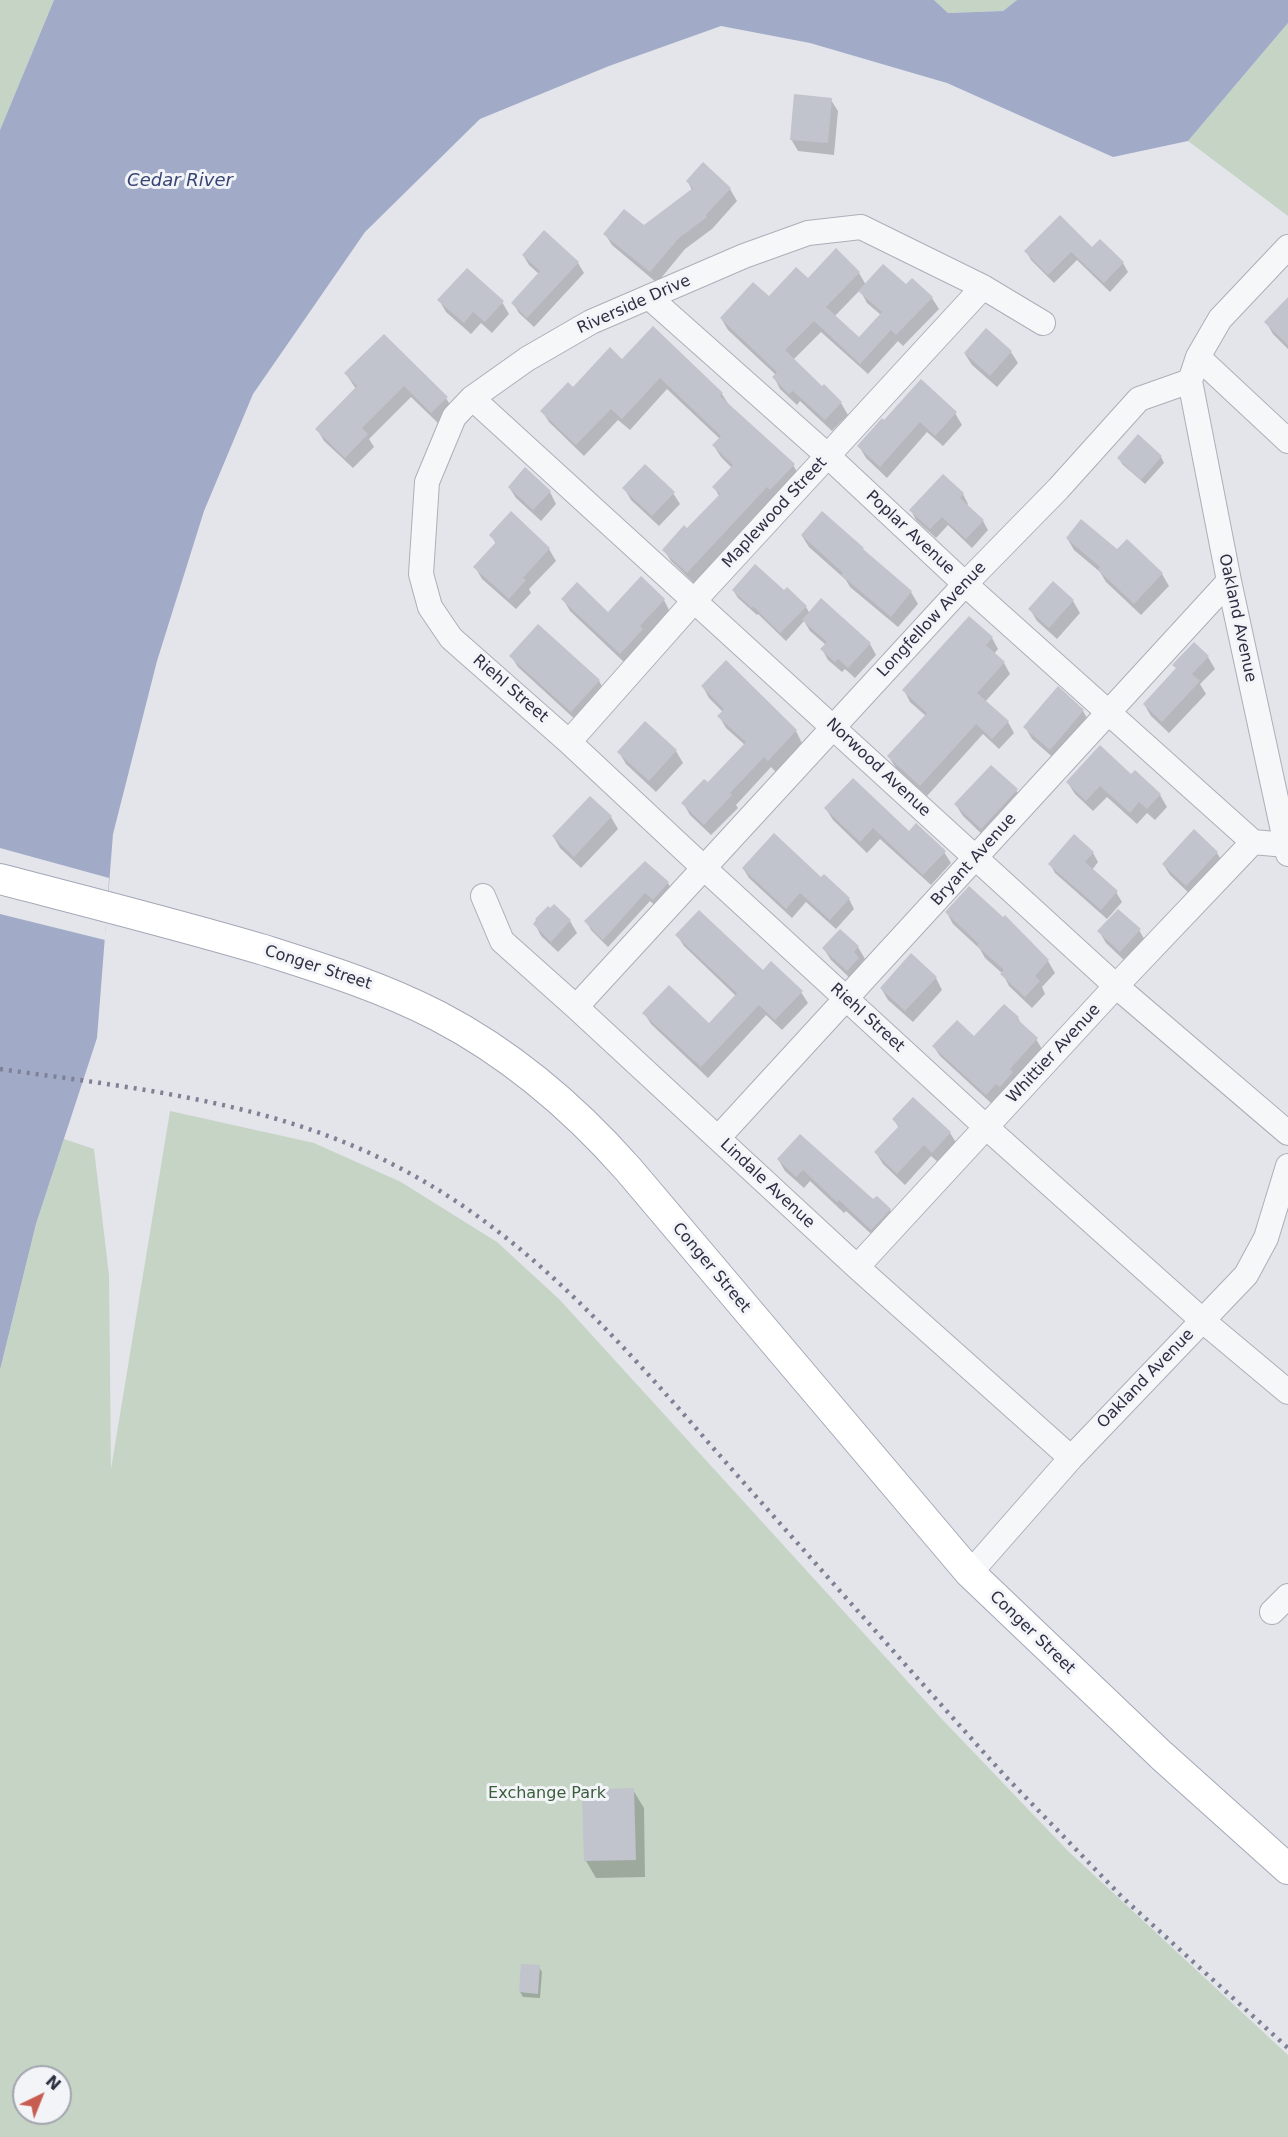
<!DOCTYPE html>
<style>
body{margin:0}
#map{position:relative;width:1288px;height:2137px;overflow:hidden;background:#e4e5eb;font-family:"DejaVu Sans",sans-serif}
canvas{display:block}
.north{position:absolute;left:12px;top:2065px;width:60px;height:60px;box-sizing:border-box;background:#f3f4f8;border:2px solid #a3a5af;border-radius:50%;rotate:43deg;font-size:16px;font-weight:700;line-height:24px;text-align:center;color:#2c2f42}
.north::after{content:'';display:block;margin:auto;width:21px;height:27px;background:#c75c51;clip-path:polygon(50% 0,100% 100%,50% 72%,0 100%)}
</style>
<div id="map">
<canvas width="1288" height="2137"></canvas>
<div class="north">N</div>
</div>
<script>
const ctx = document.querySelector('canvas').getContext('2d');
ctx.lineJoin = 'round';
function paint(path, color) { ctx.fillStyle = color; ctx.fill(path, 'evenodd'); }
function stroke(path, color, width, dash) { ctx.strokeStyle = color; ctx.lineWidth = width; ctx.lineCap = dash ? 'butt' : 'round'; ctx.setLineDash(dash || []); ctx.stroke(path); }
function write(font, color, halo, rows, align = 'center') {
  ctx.font = font + ' "DejaVu Sans",sans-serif'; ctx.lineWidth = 6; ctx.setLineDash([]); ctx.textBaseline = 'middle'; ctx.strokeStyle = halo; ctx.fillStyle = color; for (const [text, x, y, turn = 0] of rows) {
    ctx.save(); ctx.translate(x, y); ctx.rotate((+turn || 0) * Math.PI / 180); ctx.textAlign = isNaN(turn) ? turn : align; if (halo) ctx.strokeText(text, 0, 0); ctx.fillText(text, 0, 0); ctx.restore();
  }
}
const green = new Path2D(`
 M0,0H54L0,130Z
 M934,0H1017L1003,11L948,13Z
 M1288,23V216L1188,141Z
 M170,1111L314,1143L401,1182L497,1242L559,1299L940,1717L1068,1851L1288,2055V2137H0V1370L36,1224L64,1139L94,1149L109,1275L111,1469ZM24,2077H60V2113H24Z`);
const water = new Path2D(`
 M54,0H934L948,13L1003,11L1017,0H1288V23L1188,141L1113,157L947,83L810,43L721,26L609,66L480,119L365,232L253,394L204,511L157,661L113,834L97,1038L36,1224L0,1370V130Z`);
const pier = new Path2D(`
 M0,848L109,878L105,940L0,914Z`);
const shadow = new Path2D(`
 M831,100L838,111L834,155L798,151L791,139Z
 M688,182L730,189L737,201L712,229L685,249L657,283L612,245L605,234L644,227L692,190Z
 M1092,249L1123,263L1128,272L1110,292L1077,260L1054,283L1031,260L1026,251Z
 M523,255L578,263L584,273L534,327L519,313L513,303L539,274L529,265Z
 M859,273L866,285L907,287L932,298L939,309L903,346L898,341L868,374L821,332L793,360L822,388L824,386L841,403L848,415L832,431L800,401L797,405L780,389L774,377L776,375L728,330L721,318L808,280ZM860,290L867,303L881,315L859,339L834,317Z
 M439,300L502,302L509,314L492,333L481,323L471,334L446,312Z
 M1288,300V349L1273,334L1266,322Z
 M384,336L446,398L453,410L439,424L411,397L369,439L374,447L353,468L324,441L317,429L356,389L346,374Z
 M1011,352L1018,363L997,387L972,365L965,354Z
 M622,361L722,394L729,405L793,465L800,477L694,583L671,561L664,550L687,530L719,496L714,487L732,468L721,457L714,446L720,439L667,389L630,430L618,420L584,456L549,422L542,411L573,389Z
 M955,413L962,425L943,446L927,432L887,478L866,458L859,446L884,422Z
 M1138,437L1161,457L1164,463L1145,484L1122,464L1119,458Z
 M509,487L550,492L556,504L541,521L516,498Z
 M624,488L673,493L680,504L659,526L631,500Z
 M963,494L968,504L966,506L983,521L988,530L972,548L948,525L936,538L916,520L911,510Z
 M511,514L549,549L556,561L529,589L531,593L516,609L482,579L475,567L496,544L491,535Z
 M802,536L865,553L911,592L918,604L898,627L850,587L846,580L809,547Z
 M1067,538L1117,551L1127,541L1162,574L1169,586L1141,615L1106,582L1100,572L1074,550Z
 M733,590L784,592L806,607L810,614L870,644L876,655L855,678L845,669L842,672L828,660L822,649L826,645L810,631L804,621L786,641L758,614L757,615L738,598Z
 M563,599L608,614L664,600L670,612L627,665L570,611Z
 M1073,601L1080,613L1057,639L1037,621L1030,609Z
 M992,638L998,649L994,654L1004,663L1010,674L985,702L1008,722L1014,733L999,749L983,734L927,796L896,768L889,757L926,716L910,702L904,690Z
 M1194,644L1208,657L1215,669L1200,684L1206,694L1169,733L1151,716L1144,704L1177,669L1174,665Z
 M511,656L599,681L606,693L579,723L518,667Z
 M726,662L796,731L802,743L776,772L771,767L736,805L738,808L711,835L690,815L683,803L708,785L745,745L726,728L719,716L723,712L709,698L703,687Z
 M1058,689L1083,711L1090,723L1057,761L1032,739L1025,727Z
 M645,723L676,751L683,763L656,792L626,764L619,752Z
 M1132,776L1160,795L1167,807L1155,820L1147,813L1137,824L1107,797L1093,811L1075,794L1068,783Z
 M1016,790L1023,802L988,840L963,816L956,805Z
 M590,798L611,817L618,829L581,868L560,848L553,836Z
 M826,809L909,833L944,852L951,863L931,885L880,839L867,853L833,820Z
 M1093,853L1098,862L1092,870L1116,892L1122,902L1107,919L1055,873L1050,864Z
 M1217,853L1224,864L1193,897L1170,875L1163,864Z
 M645,863L668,883L673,892L658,908L650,901L608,947L591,930L586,921Z
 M743,868L821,879L849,899L854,909L836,929L806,902L792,918L749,878Z
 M554,906L570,921L577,933L558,952L541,936L535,924Z
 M947,913L1003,920L1005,917L1048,961L1055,973L1042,987L1045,994L1032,1008L1009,986L1003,974L985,958L980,949L953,924Z
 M1139,930L1146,942L1127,963L1106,943L1099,931Z
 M841,931L858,947L865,959L861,963L865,970L854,982L831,960L824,949Z
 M677,935L801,992L808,1003L782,1030L766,1015L708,1078L651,1024L644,1013L709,1025L736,996L684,946Z
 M936,978L942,990L913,1022L888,1000L881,988Z
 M1018,1018L1023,1027L1036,1039L1042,1049L992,1104L940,1056L934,1047L974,1038Z
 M894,1120L950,1133L957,1144L939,1163L931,1156L905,1185L883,1164L876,1153L899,1128Z
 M800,1136L873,1202L890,1210L896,1222L879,1241L846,1211L844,1213L810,1181L804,1188L785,1171L778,1159Z
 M633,1790L644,1808L645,1877L596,1878L586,1861Z
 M539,1967L542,1972L540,1998L523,1997L520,1992Z`);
const building = new Path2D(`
 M794,94L832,98L828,143L790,140Z
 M703,162L731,188L706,215L707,217L679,238L650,272L603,234L624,209L644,225L693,188L686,181Z
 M1060,215L1092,247L1100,239L1124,262L1104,283L1071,252L1048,275L1024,251Z
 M544,230L579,262L527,318L511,303L540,271L522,255Z
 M836,248L860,272L826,307L859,337L882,312L858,291L883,264L906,284L912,278L933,297L896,335L891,330L860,364L814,321L785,350L822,386L824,384L842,402L825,420L793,391L789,394L772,377L777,372L720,318L753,282L769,296L796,267L808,278Z
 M467,268L504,301L485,322L473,312L464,323L437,300Z
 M1288,297V345L1264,322Z
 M653,326L723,393L720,396L795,464L770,490L767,487L687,573L662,550L684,525L687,528L720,494L712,487L733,465L712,445L721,436L660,378L622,419L611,409L576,445L540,411L568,382L573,387L610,347L622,359Z
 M986,328L1012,351L990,376L964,353Z
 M384,334L448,397L431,413L404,386L362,428L368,434L345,458L315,429L357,386L344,373Z
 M921,379L957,412L935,436L920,422L880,467L857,446L882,418L884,420Z
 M1138,434L1162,456L1141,480L1117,458Z
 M645,464L675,492L652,516L622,488Z
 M525,467L551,491L533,510L508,487Z
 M943,474L964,493L960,498L984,520L966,539L942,517L930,529L909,510Z
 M511,511L550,548L523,578L526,580L509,599L473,567L496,542L489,535Z
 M822,511L864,548L863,549L912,591L891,617L841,575L843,573L801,535Z
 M1081,519L1117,549L1127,539L1163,573L1134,604L1098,570L1100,567L1066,538Z
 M755,564L784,590L787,587L807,606L780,633L753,606L752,608L732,590Z
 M641,576L665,599L640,626L643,629L620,654L561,599L577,582L608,612Z
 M1053,581L1074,600L1049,628L1028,609Z
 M821,598L871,643L848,668L838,659L835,662L820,649L827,642L802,620Z
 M969,616L993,637L986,645L1005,662L977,693L1009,721L992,739L976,724L920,786L887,756L927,713L902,690Z
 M538,624L600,680L571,712L509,656Z
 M1194,642L1209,656L1192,674L1200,681L1162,722L1143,704L1176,668L1172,665Z
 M726,660L797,730L768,761L764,757L730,793L732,795L704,825L681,803L704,779L708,782L746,742L717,716L724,709L701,686Z
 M1058,686L1084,710L1050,750L1023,727Z
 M645,721L677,750L649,781L617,752Z
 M1100,745L1131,774L1135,770L1161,794L1147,809L1139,802L1130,813L1100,786L1086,801L1066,782Z
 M991,765L1018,789L981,829L954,804Z
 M853,778L909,831L916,823L946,851L923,875L873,828L860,842L824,808Z
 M590,796L612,816L574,857L552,836Z
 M1194,829L1218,852L1186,886L1162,864Z
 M774,833L821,877L824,874L850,898L830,920L800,893L786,909L742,868Z
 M1074,834L1094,852L1085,862L1118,891L1101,910L1048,864Z
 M645,861L669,882L653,900L645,893L603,940L584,921Z
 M969,886L1003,917L1005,915L1049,960L1035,976L1040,981L1025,997L1000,974L1004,970L977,946L979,944L945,912Z
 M554,904L571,920L551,942L533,924L536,920L535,919L548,906L550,908Z
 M1118,909L1141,929L1120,952L1097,931Z
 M699,910L763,970L771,961L803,991L775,1020L759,1005L701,1067L642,1013L669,985L709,1023L737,993L675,935Z
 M840,929L859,946L854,952L859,958L847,971L822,948Z
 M911,953L937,977L905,1011L880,988Z
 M1004,1004L1019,1017L1017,1019L1038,1038L1010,1069L1013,1072L1000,1087L996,1084L986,1095L932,1046L957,1020L974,1036Z
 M913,1097L951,1132L932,1153L924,1145L897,1174L874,1152L899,1126L892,1119Z
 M800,1134L873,1199L877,1196L891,1209L871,1230L839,1200L837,1202L803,1170L796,1177L777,1159Z
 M634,1788L636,1860L584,1861L582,1790Z
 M521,1964L540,1965L538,1994L519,1992Z`);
const minor = new Path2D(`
 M1288,247L1220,319L1198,357L1190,381L1229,581L1288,854
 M649,297L828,456L965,584L1253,842L1286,845
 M1043,323L983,287L861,227L808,233L744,256L591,322L527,359L472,398L454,417L427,482L421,574L430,607L451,638L569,742L705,869L986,1127L1202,1320L1288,1392
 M1198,357L1288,441
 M472,398L1116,986L1288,1133
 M569,742L693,602L983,287
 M483,896L502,941L576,1007L857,1267L1071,1458
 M576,1007L965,584L1058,489L1139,399L1190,381
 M718,1138L1229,581
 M857,1267L1116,986L1253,842
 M970,1573L1071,1458L1246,1275L1266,1238L1288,1166
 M1272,1612L1288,1596`);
const major = new Path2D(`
 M0,879C88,902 176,924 264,950C324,969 382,987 438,1016C511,1054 574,1108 628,1169L970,1573L1161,1755L1288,1869`);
const rail = new Path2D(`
 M0,1069C135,1088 273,1102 396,1166C537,1239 634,1358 736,1474C826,1575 915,1676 1005,1776L1123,1898L1288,2048`);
const streetNames = [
 ["Riverside Drive",634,305,-24],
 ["Maplewood Street",775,513,-47],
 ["Poplar Avenue",910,533,43],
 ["Oakland Avenue",1237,618,78],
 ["Longfellow Avenue",932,620,-47],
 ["Riehl Street",510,689,41],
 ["Norwood Avenue",878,768,43],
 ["Bryant Avenue",974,860,-48],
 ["Conger Street",318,968,18],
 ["Riehl Street",867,1018,42],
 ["Whittier Avenue",1054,1054,-47],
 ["Lindale Avenue",767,1184,43],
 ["Conger Street",711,1268,50],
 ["Oakland Avenue",1146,1379,-46],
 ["Conger Street",1032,1633,44]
];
const parkNames = [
 ["Exchange Park",547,1794]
];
const waterNames = [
 ["Cedar River",180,181]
];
paint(green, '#c6d4c5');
paint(water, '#a1abc8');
paint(pier, '#e4e5eb');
paint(shadow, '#0003');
paint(building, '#c1c3cd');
stroke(minor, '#adaeb8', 26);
stroke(major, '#a4a7b6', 32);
stroke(minor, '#f6f7f9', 24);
stroke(major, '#fff', 30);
stroke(rail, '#7e8194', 4.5, [3, 6]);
write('16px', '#2c2f42', '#f3f4f8', streetNames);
write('16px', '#3a5d3c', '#f3f4f8', parkNames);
write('italic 18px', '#384574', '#f3f4f8', waterNames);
</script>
